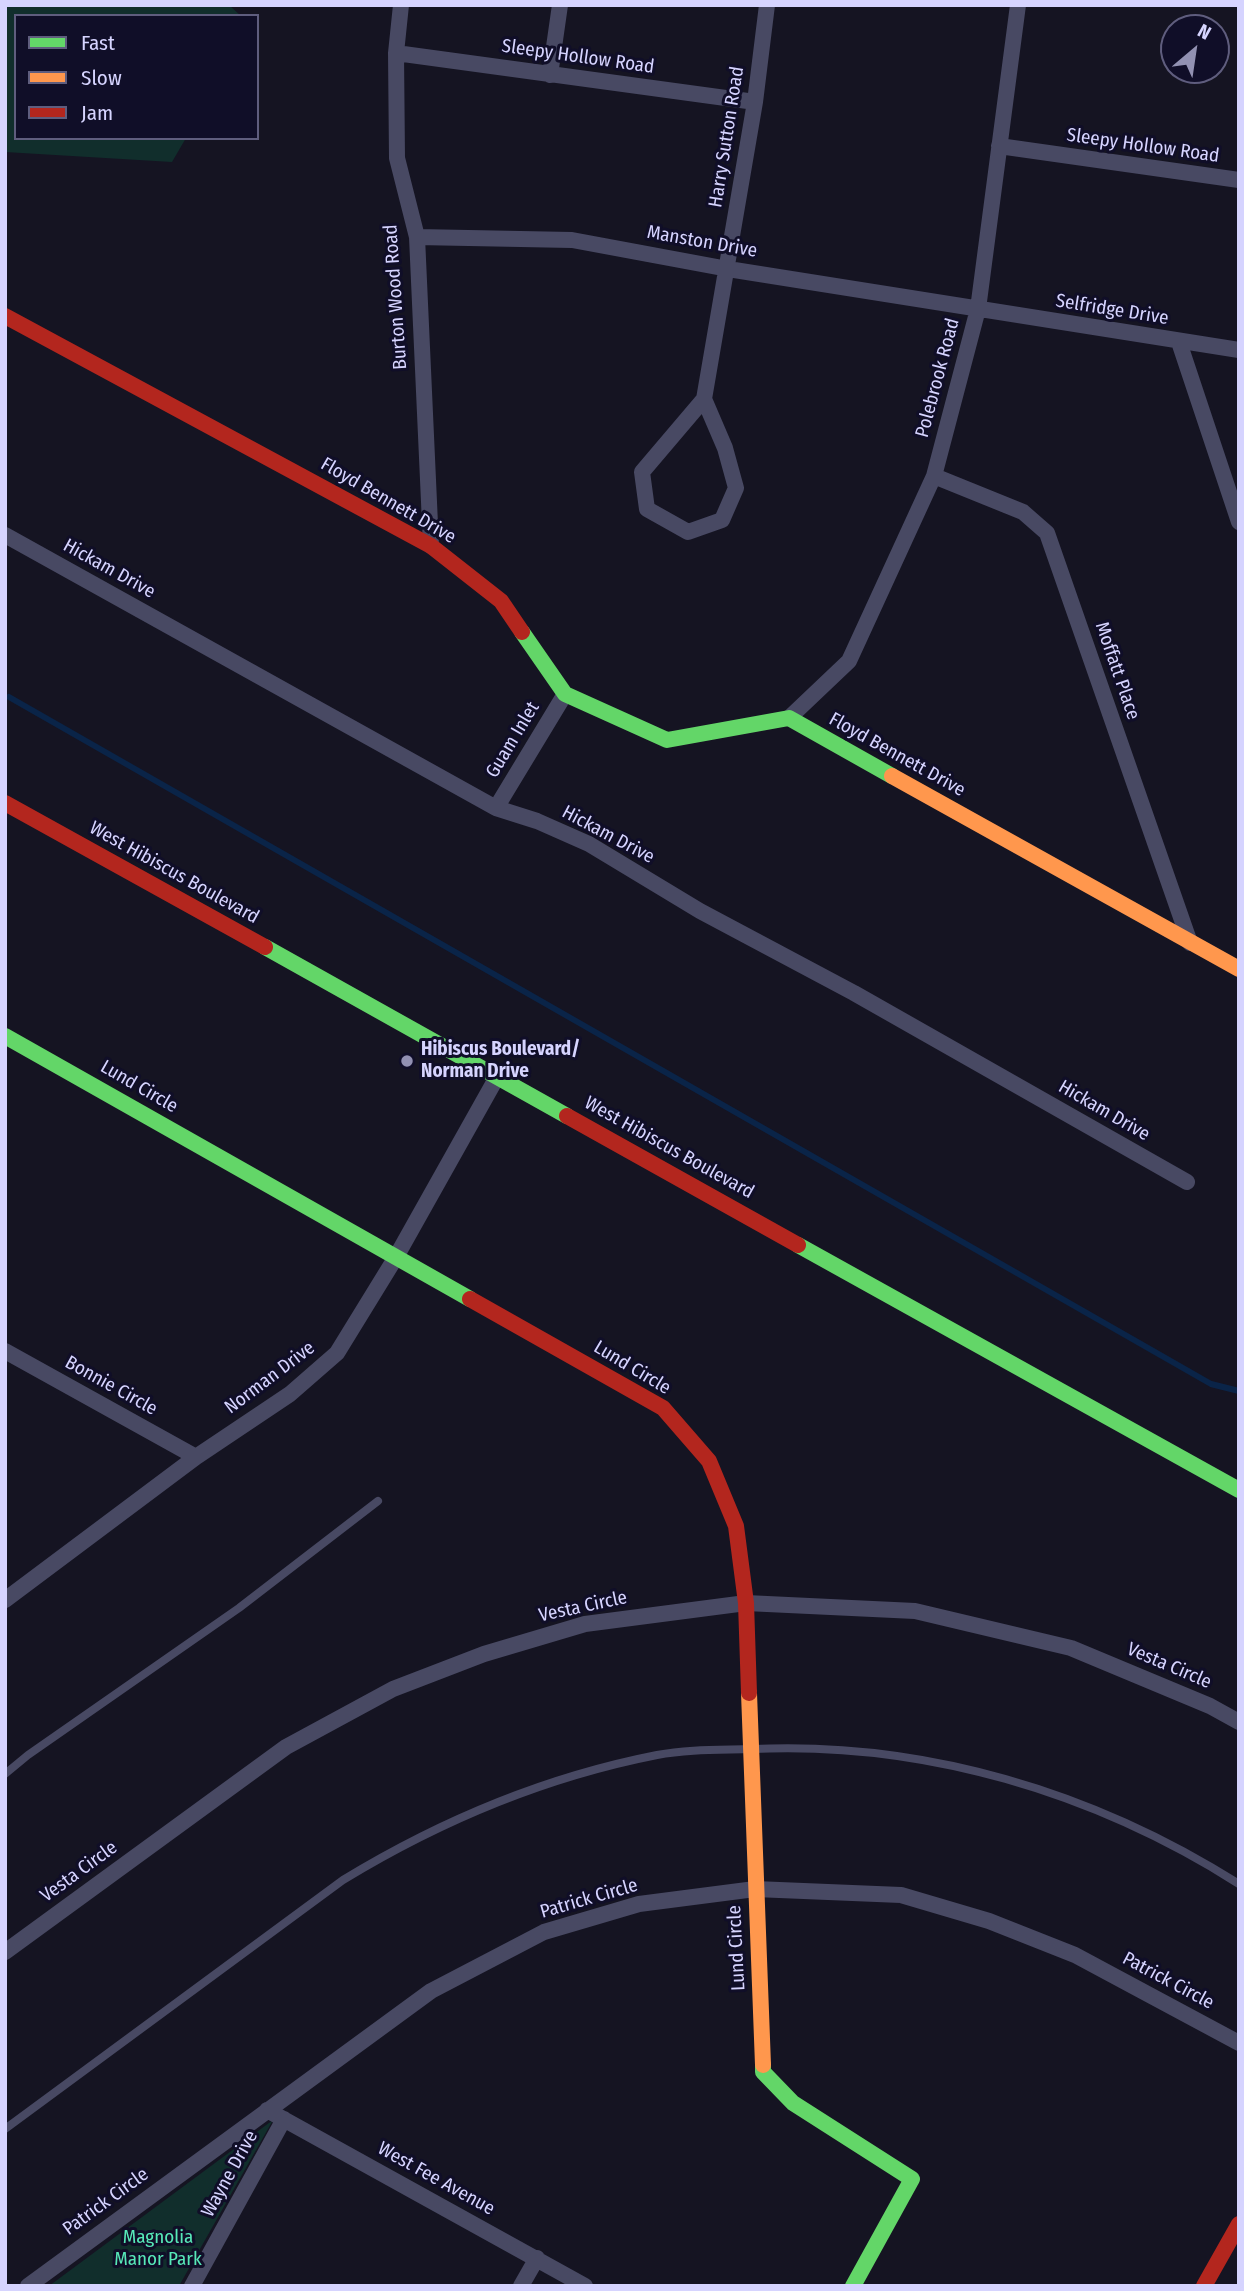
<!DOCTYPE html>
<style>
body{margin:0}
#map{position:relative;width:1244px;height:2291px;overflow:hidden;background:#151422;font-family:"Fira Sans Condensed",sans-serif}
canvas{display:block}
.frame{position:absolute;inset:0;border:7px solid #d6d4ff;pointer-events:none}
.legend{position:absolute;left:14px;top:14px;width:245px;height:126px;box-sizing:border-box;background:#100e28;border:2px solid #5f5d7e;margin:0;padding:9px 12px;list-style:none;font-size:21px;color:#d6d4ff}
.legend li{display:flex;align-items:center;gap:14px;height:35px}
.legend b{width:35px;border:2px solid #5f5d7e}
.north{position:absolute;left:1160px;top:14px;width:70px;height:70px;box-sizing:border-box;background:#100e28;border:2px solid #5f5d7e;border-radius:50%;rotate:29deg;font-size:19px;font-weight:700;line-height:28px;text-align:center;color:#d6d4ff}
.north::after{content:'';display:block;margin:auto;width:24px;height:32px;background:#9291b2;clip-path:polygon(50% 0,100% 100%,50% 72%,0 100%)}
</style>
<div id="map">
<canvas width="1244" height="2291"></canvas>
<div class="frame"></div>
<ul class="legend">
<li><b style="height:9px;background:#63d668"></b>Fast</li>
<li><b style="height:9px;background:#ff974d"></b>Slow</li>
<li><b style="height:9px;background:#b3261e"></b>Jam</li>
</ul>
<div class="north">N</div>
</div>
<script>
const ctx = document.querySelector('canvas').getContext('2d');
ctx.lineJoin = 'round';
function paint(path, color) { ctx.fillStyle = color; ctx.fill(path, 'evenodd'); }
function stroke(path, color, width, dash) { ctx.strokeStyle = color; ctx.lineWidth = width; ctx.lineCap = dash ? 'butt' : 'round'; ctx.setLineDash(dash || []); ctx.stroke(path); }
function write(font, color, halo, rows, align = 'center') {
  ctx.font = font + ' "Fira Sans Condensed",sans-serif'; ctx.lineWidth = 6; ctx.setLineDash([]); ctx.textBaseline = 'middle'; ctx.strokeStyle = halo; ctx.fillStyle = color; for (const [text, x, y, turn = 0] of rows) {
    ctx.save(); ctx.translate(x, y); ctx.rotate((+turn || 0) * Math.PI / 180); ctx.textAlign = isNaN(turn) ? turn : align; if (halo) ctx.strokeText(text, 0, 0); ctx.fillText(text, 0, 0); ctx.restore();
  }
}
const green = new Path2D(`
 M5,5H229L241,16H16V138H186L172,162L5,152Z
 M273,2120L179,2286H49Z`);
const stream = new Path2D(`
 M9,697L1211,1384L1239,1391`);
const lane = new Path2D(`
 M5,1774L28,1755L239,1608L378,1501
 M5,2129L343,1880C440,1821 545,1777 657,1755C688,1749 720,1750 752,1749C924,1741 1094,1792 1239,1884`);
const street = new Path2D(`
 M401,5L396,53L397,158L417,237L431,546
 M396,53L755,102
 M550,75L560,5
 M999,146L1239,180
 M417,237L572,240L728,269L1239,350
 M1179,342L1239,522
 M704,399L725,448L736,488L722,520L688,532L647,509L642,472L704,399L755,102L767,5
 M934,476L1023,512L1047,533L1190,943
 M5,535L496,808L537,821L589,844L700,911L854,993L1187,1182
 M789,718L849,661L934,476L978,309L1018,5
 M496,808L565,694
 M5,1351L196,1457
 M5,1600L196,1457L290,1394L337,1353L396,1257L497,1077
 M5,1952L286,1747L393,1689L484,1654L585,1624L746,1603L915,1611L1071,1648L1210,1706L1239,1722
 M267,2110L585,2286
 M28,2286L431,1991L544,1932L639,1904L755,1889L901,1895L989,1921L1075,1955L1239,2043
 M192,2286L284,2119
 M521,2286L537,2258`);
const fast = new Path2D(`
 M522,632L565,694L667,740L789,718L892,776
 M265,947L567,1116
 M5,1036L470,1299
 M798,1245L1239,1490
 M763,2065V2072L793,2103L912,2179L853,2286`);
const slow = new Path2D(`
 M892,776L1239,969
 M749,1693L763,2065`);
const jam = new Path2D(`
 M5,316L431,546L501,601L522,632
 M5,803L265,947
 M567,1116L798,1245
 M470,1299L663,1408L709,1461L736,1526L746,1603L749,1693
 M1204,2286L1239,2224`);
const markers = [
 [407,1061,7,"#9291b2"]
];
const streetNames = [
 ["Sleepy Hollow Road",578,57,8],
 ["Harry Sutton Road",727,137,-81],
 ["Sleepy Hollow Road",1143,146,8],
 ["Manston Drive",702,242,10],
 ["Burton Wood Road",396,297,-94],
 ["Selfridge Drive",1112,310,9],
 ["Polebrook Road",938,378,-75],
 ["Floyd Bennett Drive",388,501,30],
 ["Hickam Drive",109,569,29],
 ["Moffatt Place",1117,671,71],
 ["Guam Inlet",513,740,-59],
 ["Floyd Bennett Drive",897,755,29],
 ["Hickam Drive",608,835,28],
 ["West Hibiscus Boulevard",174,873,29],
 ["Lund Circle",139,1087,30],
 ["Hickam Drive",1104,1111,30],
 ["West Hibiscus Boulevard",669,1148,29],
 ["Lund Circle",632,1368,31],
 ["Norman Drive",270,1378,-37],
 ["Bonnie Circle",111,1386,29],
 ["Vesta Circle",583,1607,-12],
 ["Vesta Circle",1169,1666,23],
 ["Vesta Circle",79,1872,-36],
 ["Patrick Circle",589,1899,-16],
 ["Lund Circle",737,1948,-93],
 ["Patrick Circle",1168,1981,28],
 ["Wayne Drive",230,2174,-61],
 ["West Fee Avenue",436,2179,29],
 ["Patrick Circle",106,2202,-36]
];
const poiNames = [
 ["Hibiscus Boulevard/",421,1050],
 ["Norman Drive",421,1072]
];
const parkNames = [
 ["Magnolia",158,2238],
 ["Manor Park",158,2260]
];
paint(green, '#112e2c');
stroke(stream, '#0a2448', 6);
stroke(lane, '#484963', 8);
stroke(street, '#484963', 16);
stroke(fast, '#63d668', 16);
stroke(slow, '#ff974d', 16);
stroke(jam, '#b3261e', 16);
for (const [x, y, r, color] of markers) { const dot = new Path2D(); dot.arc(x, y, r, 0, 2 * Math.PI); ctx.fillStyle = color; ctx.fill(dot); stroke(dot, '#100e28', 2.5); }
write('19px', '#d6d4ff', '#100e28', streetNames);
write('bold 19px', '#d6d4ff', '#100e28', poiNames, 'left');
write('19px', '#57e8b8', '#100e28', parkNames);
</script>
